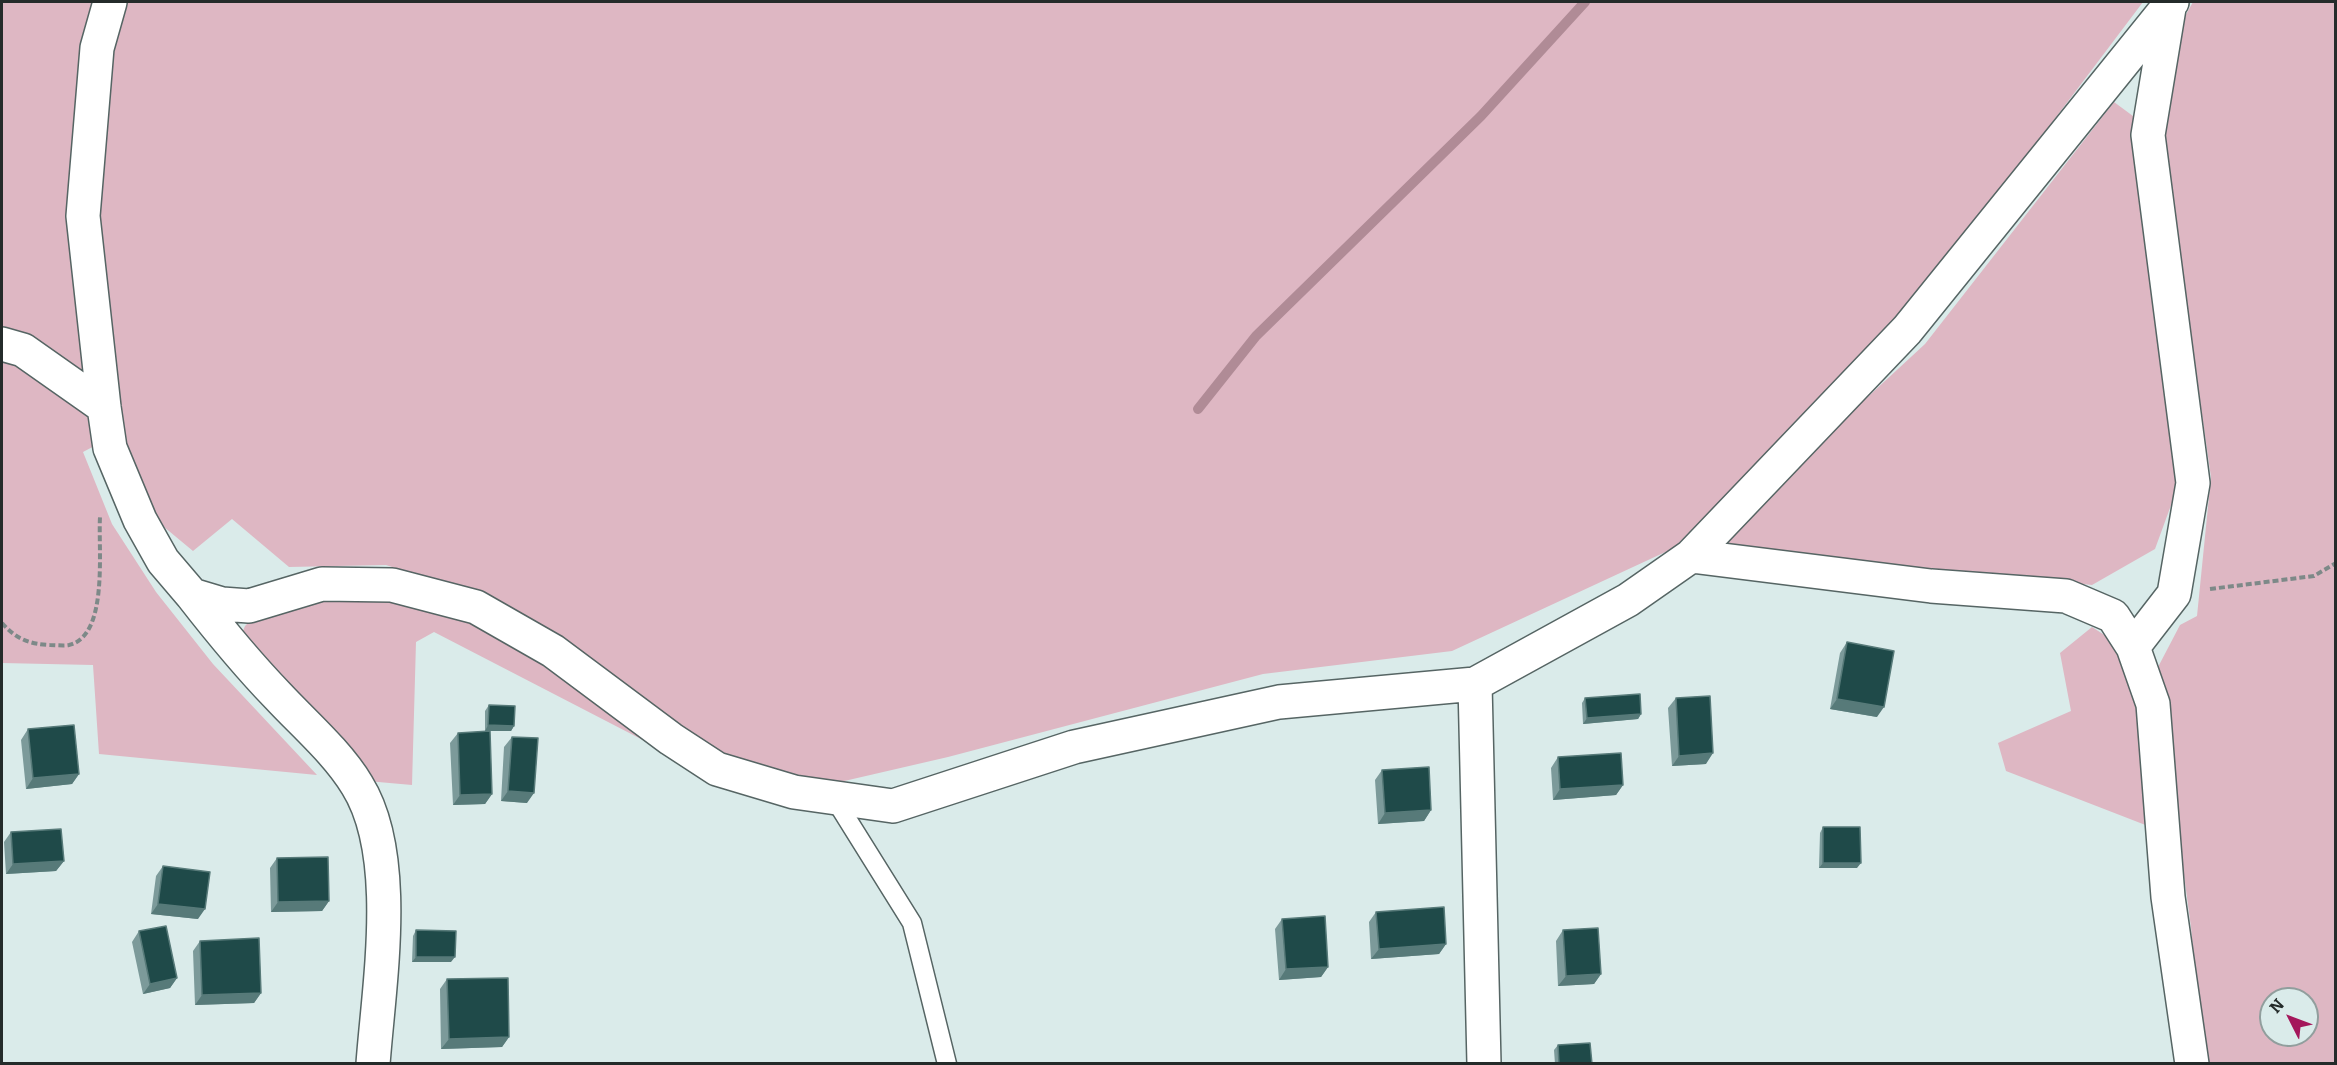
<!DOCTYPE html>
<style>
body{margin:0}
#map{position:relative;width:2337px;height:1065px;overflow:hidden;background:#daebea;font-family:Bitter,serif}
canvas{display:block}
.frame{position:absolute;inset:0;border:3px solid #242b2a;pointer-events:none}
.north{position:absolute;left:2259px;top:987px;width:60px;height:60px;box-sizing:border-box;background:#daebea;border:2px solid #919e9d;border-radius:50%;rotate:312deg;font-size:16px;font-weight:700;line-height:24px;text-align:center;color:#242b2a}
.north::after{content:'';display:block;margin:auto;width:21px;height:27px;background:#a4175b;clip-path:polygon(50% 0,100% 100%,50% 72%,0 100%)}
</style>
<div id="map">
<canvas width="2337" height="1065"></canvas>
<div class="frame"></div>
<div class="north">N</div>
</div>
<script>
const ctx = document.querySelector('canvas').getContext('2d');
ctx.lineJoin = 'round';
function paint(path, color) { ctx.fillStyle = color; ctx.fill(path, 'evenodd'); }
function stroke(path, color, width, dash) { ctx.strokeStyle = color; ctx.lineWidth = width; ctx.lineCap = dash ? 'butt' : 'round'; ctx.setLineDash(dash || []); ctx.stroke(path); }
const green = new Path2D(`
 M2,2H2143L1927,288L1674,548L1452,651L1263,674L948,757L827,785L724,761L479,596L386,565L289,567L232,519L193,551L152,517L119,433L83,452L112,524L156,592L213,664L317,775L99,754L93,665L2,663Z
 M2193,2H2335V1063H2203L2191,927L2179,838L2006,771L1998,743L2071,711L2060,653L2092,627L2157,669L2180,625L2197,616L2211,477L2162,137L2184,18ZM2271,999H2307V1035H2271Z
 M2114,102L2137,119L2182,475L2155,549L2092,585L1908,566L1785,558L1717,546L1819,442L1925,344Z
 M337,596L396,598L473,615L697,768L434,632L416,642L412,785L367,781L240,638L245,626L254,617Z`);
const stream = new Path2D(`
 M1198,409L1256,336L1481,116L1585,2`);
const path = new Path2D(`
 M2210,589L2314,576L2336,563
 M2,623C16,639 29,644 50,645C56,645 64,646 69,645C109,636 98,549 100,517`);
const service = new Path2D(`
 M834,798L912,923L947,1064`);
const minor = new Path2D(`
 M110,2L97,48L83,216L104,407L110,448L140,520L163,561L192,595L222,604L249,606L322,584L392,585L476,607L553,651L671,739L717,769L794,792L893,806L1074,747L1279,702L1475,684L1628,600L1691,556L1907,330L2172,2
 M2,344L23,350L104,407
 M1691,556L1931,586L2066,596L2113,616L2133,647L2153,704L2168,897L2192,1064
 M192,595C220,631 247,664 278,696C304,724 337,752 357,785C401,855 379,983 373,1064
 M2133,647L2174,594L2193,483L2148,135L2169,8
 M1475,684L1484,1064`);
const wall = new Path2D(`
 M1847,642L1877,717L1830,709L1840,653Z
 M1585,698L1641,714L1638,719L1583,724L1582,703Z
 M1676,698L1706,764L1672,766L1668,708Z
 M489,705L514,726L511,731H485V711Z
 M28,729L79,774L72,784L26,789L21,740Z
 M458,733L492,794L485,804L453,805L450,743Z
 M512,737L527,803L501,801L504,747Z
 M1558,757L1623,785L1616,795L1553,800L1551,768Z
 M1382,770L1431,810L1424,821L1378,824L1375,780Z
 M1823,827L1857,868H1819L1820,833Z
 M11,832L64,861L56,871L6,874L4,842Z
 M277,858L329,901L322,911L271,912L270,868Z
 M163,866L198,919L151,914L156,876Z
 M1376,912L1446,944L1439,954L1371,959L1369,922Z
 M1282,919L1328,967L1321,977L1279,980L1275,929Z
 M416,930L451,962H412L413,936Z
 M1563,930L1601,974L1594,984L1558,986L1556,941Z
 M139,931L177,978L170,988L143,994L132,942Z
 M200,941L261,993L254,1003L195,1005L193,951Z
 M447,979L509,1037L502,1047L441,1049L440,989Z
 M1558,1045L1592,1064H1555L1554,1050Z`);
const shadedWall = new Path2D(`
 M1837,699L1884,707L1877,717L1830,709Z
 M1641,714L1638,719L1583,724L1587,718Z
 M488,725L514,726L511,731H485Z
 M1713,753L1706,764L1672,766L1679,756Z
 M79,774L72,784L26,789L33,778Z
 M1623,785L1616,795L1553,800L1560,789Z
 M508,791L534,793L527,803L501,801Z
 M492,794L485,804L453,805L460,795Z
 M1431,810L1424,821L1378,824L1385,813Z
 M64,861L56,871L6,874L13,864Z
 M1823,863H1861L1857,868H1819Z
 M329,901L322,911L271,912L278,902Z
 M158,904L205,909L198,919L151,914Z
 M1446,944L1439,954L1371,959L1379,949Z
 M416,957H455L451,962H412Z
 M1328,967L1321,977L1279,980L1286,969Z
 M1601,974L1594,984L1558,986L1566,976Z
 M177,978L170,988L143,994L150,984Z
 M261,993L254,1003L195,1005L202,995Z
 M509,1037L502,1047L441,1049L449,1039Z`);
const building = new Path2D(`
 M1847,642L1894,651L1884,707L1837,699Z
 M1640,694L1641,714L1587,718L1585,698Z
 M1710,696L1713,753L1679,756L1676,698Z
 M489,705L515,706L514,726L488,725Z
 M74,725L79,774L33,778L28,729Z
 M490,731L492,794L460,795L458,733Z
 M512,737L538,738L534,793L508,791Z
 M1621,753L1623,785L1560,789L1558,757Z
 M1429,767L1431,810L1385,813L1382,770Z
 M1823,827H1860L1861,863H1823Z
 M61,829L64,861L13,864L11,832Z
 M328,857L329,901L278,902L277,858Z
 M163,866L210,872L205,909L158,904Z
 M1444,907L1446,944L1379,949L1376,912Z
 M1325,916L1328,967L1286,969L1282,919Z
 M166,926L177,978L150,984L139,931Z
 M1598,928L1601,974L1566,976L1563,930Z
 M416,930L456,931L455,957H416Z
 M259,938L261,993L202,995L200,941Z
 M508,978L509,1037L449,1039L447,979Z
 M1590,1043L1592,1064H1559L1558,1045Z`);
paint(green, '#deb7c3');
stroke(stream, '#b08b96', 10);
stroke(service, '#566564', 21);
stroke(minor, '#566564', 36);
stroke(path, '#7d8988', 4, [6, 3]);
stroke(service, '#fff', 18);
stroke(minor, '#fff', 33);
paint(wall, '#7c9a9a');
paint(shadedWall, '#577a79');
paint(building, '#1f4a49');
stroke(building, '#577a79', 1.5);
</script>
